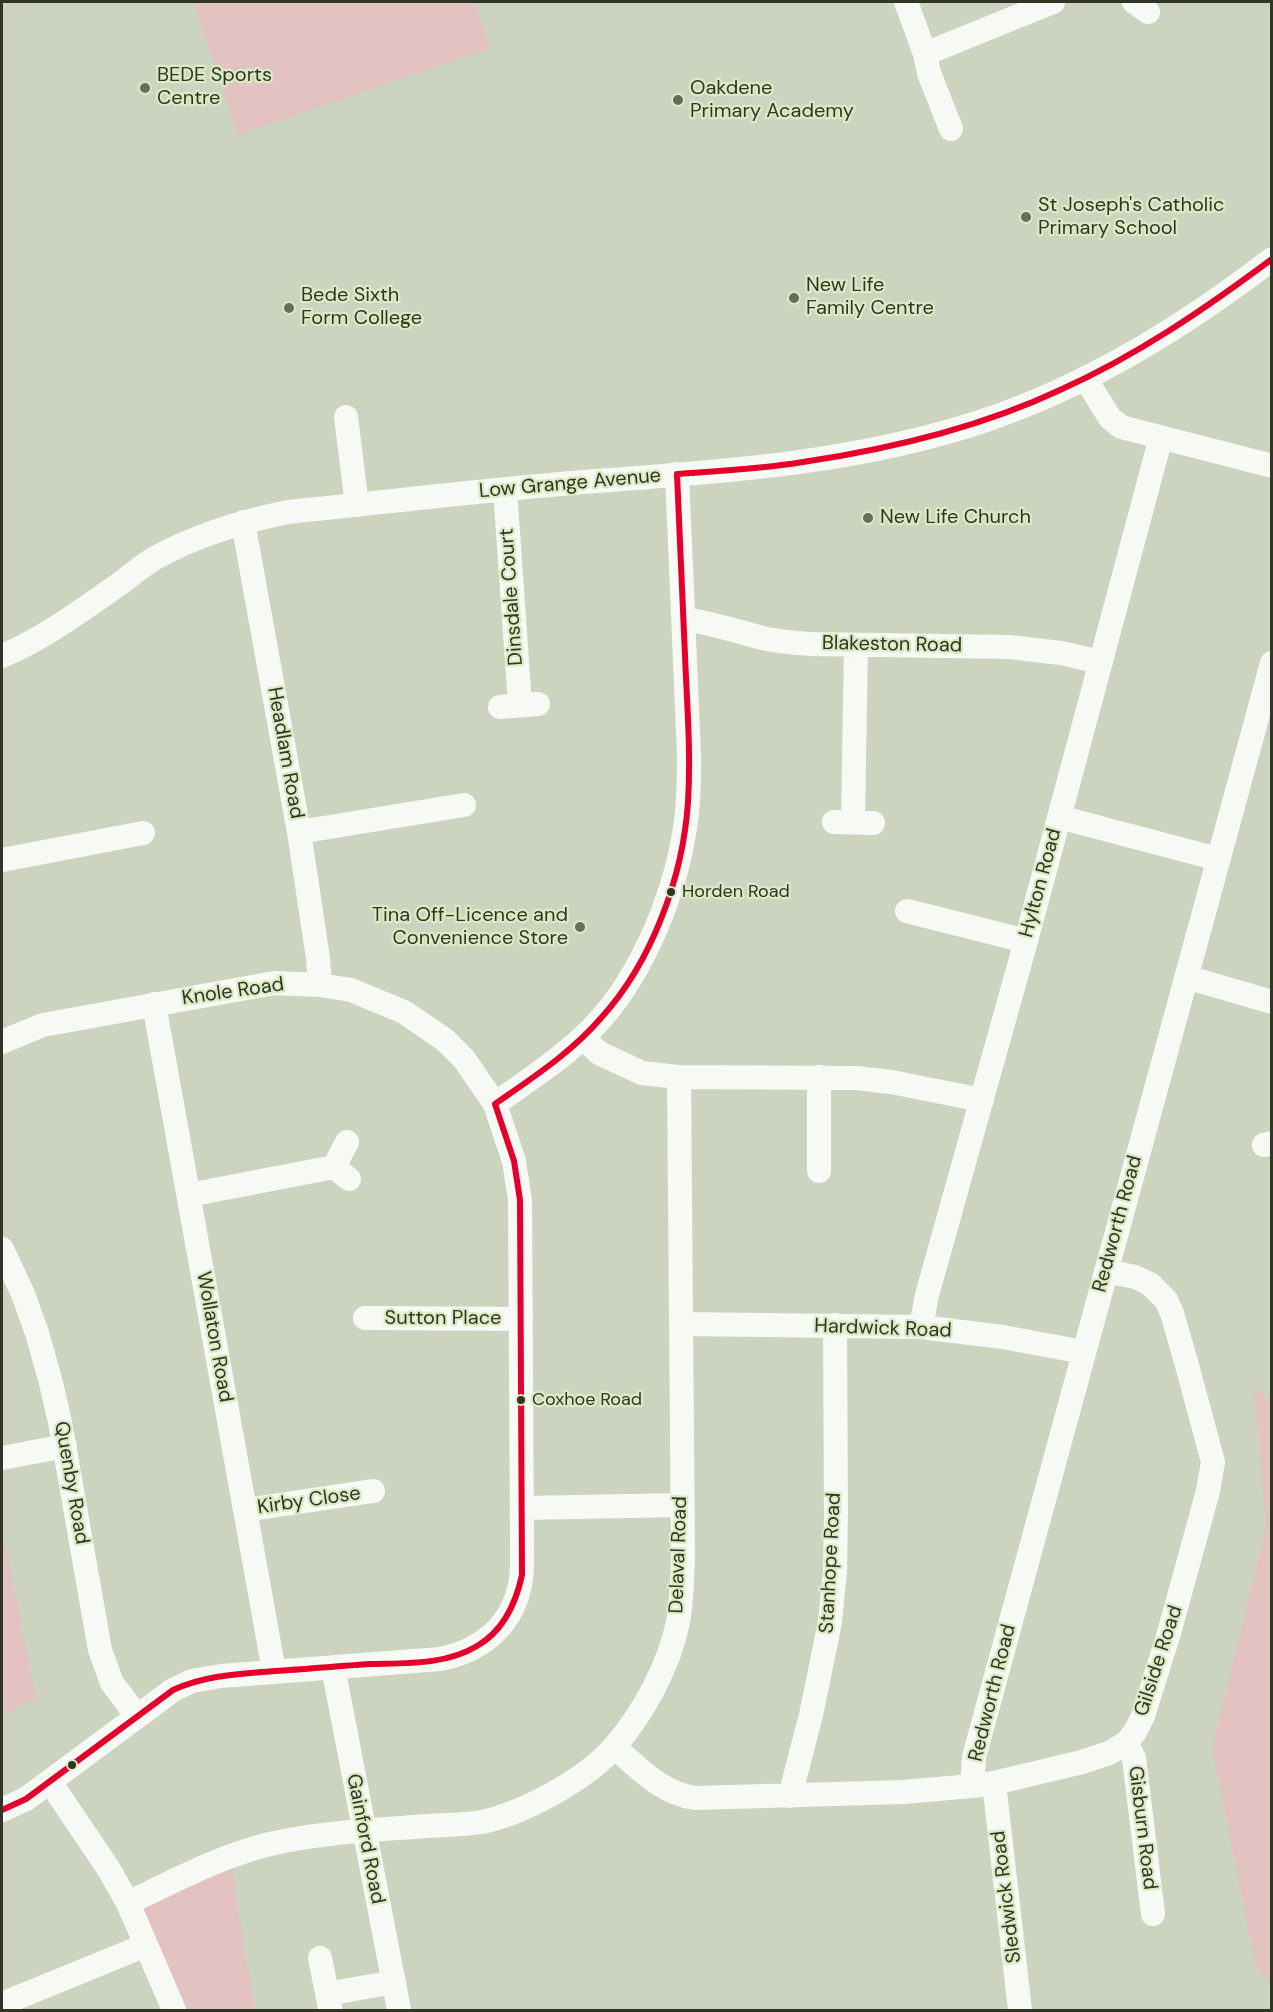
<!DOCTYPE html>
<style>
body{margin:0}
#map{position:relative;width:1273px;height:2012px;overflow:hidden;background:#ccd4bf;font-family:"DM Sans",sans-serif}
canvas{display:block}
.frame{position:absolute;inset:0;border:3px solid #303526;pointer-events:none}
</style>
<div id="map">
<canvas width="1273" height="2012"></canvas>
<div class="frame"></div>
</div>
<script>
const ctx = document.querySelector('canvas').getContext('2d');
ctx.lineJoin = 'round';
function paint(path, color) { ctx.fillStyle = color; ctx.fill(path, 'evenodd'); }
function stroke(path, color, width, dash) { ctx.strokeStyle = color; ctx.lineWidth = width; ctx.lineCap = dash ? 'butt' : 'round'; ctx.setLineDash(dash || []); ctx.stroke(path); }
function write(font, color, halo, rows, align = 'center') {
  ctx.font = font + ' "DM Sans",sans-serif'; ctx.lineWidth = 4.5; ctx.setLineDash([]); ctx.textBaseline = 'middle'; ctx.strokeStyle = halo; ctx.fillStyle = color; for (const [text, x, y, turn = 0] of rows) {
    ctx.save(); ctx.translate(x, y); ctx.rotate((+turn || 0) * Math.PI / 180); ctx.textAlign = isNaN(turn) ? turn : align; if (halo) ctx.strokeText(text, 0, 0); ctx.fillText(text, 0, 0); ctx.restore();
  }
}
const green = new Path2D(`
 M193,2H475L490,48L238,135Z
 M1253,1386L1272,1405L1271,1986L1255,1965L1212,1748L1266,1525Z
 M2,1542H5L36,1698L2,1716Z
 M231,1866L255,2010H183L145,1919L144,1905Z`);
const minor = new Path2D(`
 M906,2L925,54L929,73L951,129
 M1134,2L1148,12
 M925,54L1053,2
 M1085,378L1110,418L1121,427L1272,466
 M346,417L357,505
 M505,489L520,705
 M243,522L299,832L318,958L320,985
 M684,619C712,623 739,632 767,639C781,642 796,643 810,644L1010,647L1061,653L1101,662
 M2,656C43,639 82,610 118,585C130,576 142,566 155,558C197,535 243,521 288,512C387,502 485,490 583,482C717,472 854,464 983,421C1088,386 1184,327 1272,259
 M500,707L538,704
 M1059,817L1218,859
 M834,822L873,823
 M853,822L856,645
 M299,832L464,805
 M2,860L143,833
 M907,911L1026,941
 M1186,977L1272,1002
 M154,1004L274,1671
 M583,1038L599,1053L642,1073L679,1077L856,1078L891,1082L982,1100
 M2,1042L43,1025L274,983L320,985L351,990L404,1012L445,1040L464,1059L495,1104L514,1161L520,1200L522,1547C522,1561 523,1575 519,1589C510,1628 478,1652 440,1659L221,1676L192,1681L173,1690L26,1799L2,1810
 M819,1077V1171
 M495,1104C524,1083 556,1063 582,1038C637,989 674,900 685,828C689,804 689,780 689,755L677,474
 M1264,1145L1272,1143
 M334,1167L347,1142
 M189,1195L334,1167L349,1179
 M2,1249L23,1294L37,1333L51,1383L60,1422L100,1650L112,1683L137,1716
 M365,1318L521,1319
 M681,1324L921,1327L1003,1337L1083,1352
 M921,1327L927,1295L1026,941L1161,437
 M2,1458L65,1446
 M522,1508L682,1505
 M245,1510L373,1491
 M333,1667L399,2010
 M1126,1743L1134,1758L1153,1914
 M614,1747C640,1769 661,1793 695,1798L904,1792L972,1786L994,1783L1082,1762L1109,1753L1126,1743L1135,1732L1143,1716L1169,1633L1208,1491L1213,1462L1188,1369L1172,1313L1166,1300L1150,1284L1135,1277L1106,1271
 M50,1782L108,1868L128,1903L174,2010
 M994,1783L1020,2010
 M972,1786L974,1757L1272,663
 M790,1796L811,1715L830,1622L835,1571L836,1516L835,1325
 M128,1903C174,1881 220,1856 270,1844C322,1832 375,1830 428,1826C445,1825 465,1825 482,1822C524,1813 587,1779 615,1746C644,1712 669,1666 678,1622C682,1601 682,1579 683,1558L679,1077
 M320,1958L330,2008
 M327,1994L394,1982
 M2,2004L146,1945`);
const bus1 = new Path2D(`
 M2,1810L26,1799L173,1690C205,1675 240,1674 275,1671C307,1669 339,1666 371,1664C406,1663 446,1665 477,1646C503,1631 516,1603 522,1575L520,1200L514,1161L495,1104C532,1078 571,1053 601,1018C652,962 683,877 688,802C691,753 687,704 685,656C682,595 680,535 677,474C719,471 762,469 803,462C891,449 979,428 1060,390C1136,356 1205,309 1272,259`);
const markers = [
 [145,88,6,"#676d5c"],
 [678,100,6,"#676d5c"],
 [1026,217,6,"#676d5c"],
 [794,298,6,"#676d5c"],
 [289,308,6,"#676d5c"],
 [868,518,6,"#676d5c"],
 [671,892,5,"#303526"],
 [580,927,6,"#676d5c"],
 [521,1400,5,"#303526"],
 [72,1765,5,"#303526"]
];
const busNames = [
 ["Horden Road",682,892],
 ["Coxhoe Road",532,1400]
];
const poiNames = [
 ["BEDE Sports",157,76],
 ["Centre",157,99],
 ["Oakdene",690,89],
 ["Primary Academy",690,112],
 ["St Joseph's Catholic",1038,206],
 ["Primary School",1038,229],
 ["New Life",806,286],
 ["Family Centre",806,309],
 ["Bede Sixth",301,296],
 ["Form College",301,319],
 ["New Life Church",880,518],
 ["Tina Off-Licence and",568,916,"right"],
 ["Convenience Store",568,939,"right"]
];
const streetNames = [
 ["Low Grange Avenue",570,484,-5],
 ["Dinsdale Court",512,597,-94],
 ["Blakeston Road",892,645,1],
 ["Headlam Road",285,753,80],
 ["Hylton Road",1041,883,-75],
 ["Knole Road",233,992,-8],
 ["Redworth Road",1118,1224,-75],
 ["Sutton Place",443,1319],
 ["Hardwick Road",883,1329,2],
 ["Wollaton Road",214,1337,80],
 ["Quenby Road",71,1483,80],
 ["Kirby Close",309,1501,-8],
 ["Delaval Road",679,1555,-88],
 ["Stanhope Road",831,1563,-87],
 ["Gilside Road",1159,1661,-72],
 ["Redworth Road",993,1693,-76],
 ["Gisburn Road",1142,1828,83],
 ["Gainford Road",365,1839,79],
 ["Sledwick Road",1007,1897,-97]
];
paint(green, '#e3c3c2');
stroke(minor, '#f7f9f5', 24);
stroke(bus1, '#e4002b', 6);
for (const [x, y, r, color] of markers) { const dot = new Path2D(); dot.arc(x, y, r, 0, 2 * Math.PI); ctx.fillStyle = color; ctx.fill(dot); stroke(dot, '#dceac3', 2); }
write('18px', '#303526', '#dceac3', busNames, 'left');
write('20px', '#303526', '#dceac3', poiNames, 'left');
write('20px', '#303526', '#dceac3', streetNames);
</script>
